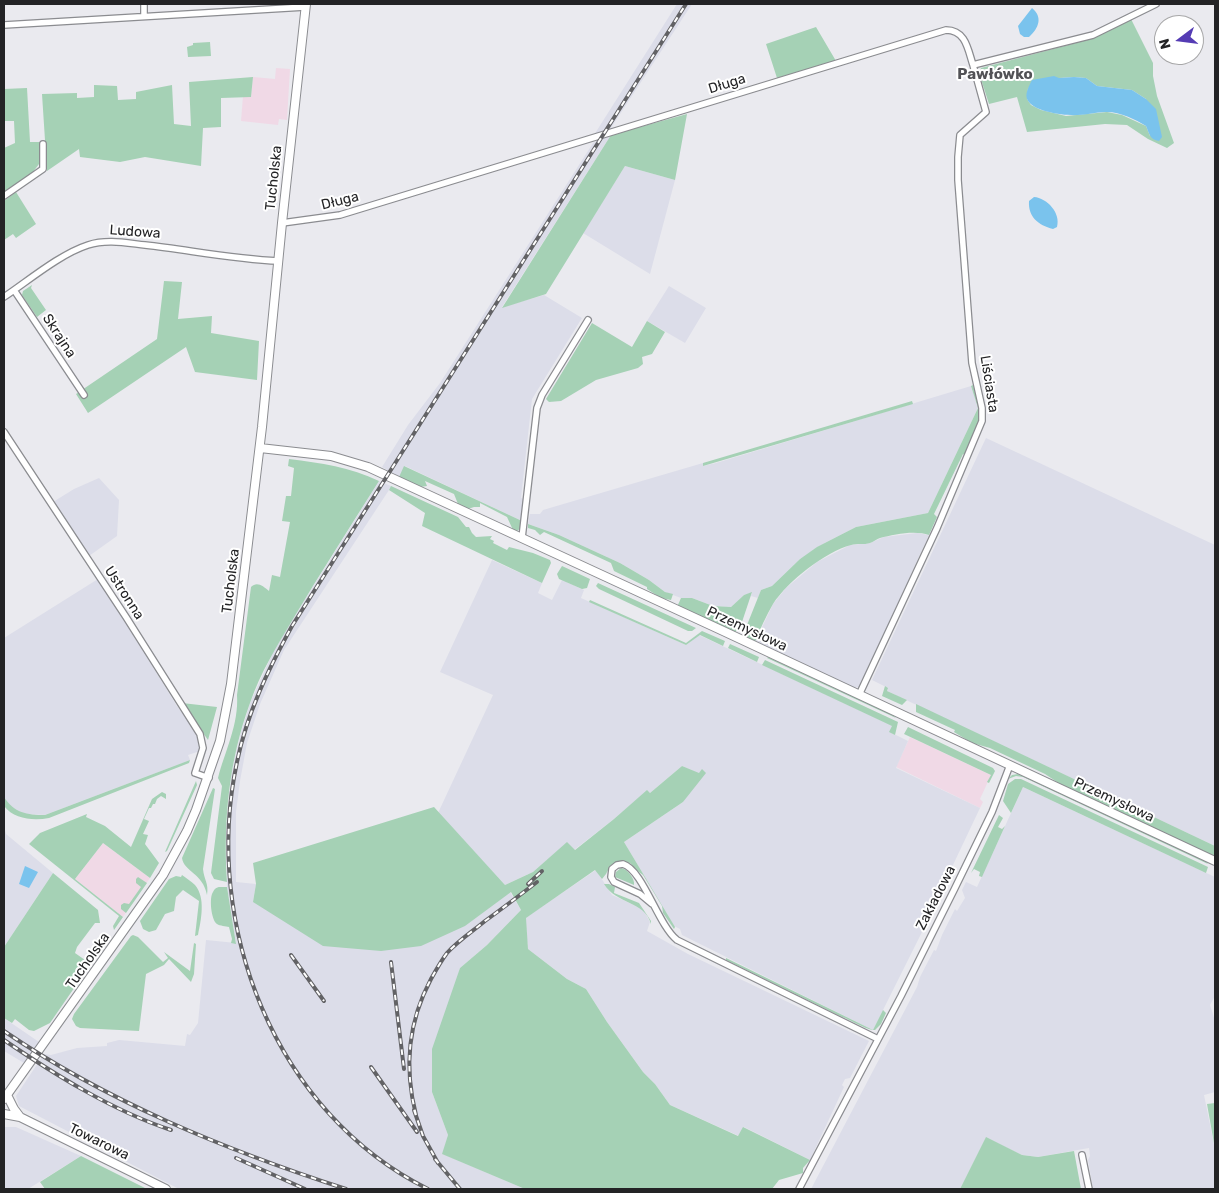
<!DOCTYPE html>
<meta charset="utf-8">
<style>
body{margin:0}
#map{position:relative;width:1219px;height:1193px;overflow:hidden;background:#eaeaef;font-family:Rubik,sans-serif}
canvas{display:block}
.frame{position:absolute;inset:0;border:5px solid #232325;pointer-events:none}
.north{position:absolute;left:1154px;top:15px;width:50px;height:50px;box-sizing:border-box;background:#fff;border:1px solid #a7a7a8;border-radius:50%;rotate:255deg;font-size:14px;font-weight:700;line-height:20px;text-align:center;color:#232325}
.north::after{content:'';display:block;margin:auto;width:18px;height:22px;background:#553cb4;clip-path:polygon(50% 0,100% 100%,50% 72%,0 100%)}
</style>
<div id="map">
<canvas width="1219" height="1193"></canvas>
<div class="frame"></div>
<div class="north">N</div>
</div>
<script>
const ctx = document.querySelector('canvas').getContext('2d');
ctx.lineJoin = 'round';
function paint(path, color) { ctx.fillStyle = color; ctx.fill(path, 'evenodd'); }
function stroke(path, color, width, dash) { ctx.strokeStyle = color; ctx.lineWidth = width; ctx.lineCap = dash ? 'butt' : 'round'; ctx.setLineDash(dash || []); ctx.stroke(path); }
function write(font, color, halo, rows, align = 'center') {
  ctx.font = font + ' Rubik,sans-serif'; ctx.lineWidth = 4; ctx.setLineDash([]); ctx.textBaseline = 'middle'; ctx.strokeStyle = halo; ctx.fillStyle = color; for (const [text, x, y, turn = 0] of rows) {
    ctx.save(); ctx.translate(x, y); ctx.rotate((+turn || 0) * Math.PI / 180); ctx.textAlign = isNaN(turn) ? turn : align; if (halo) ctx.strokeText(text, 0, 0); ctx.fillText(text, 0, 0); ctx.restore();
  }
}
const commercial = new Path2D(`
 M276,68L290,69L287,120L279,119L278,125L241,121L243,96L251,97L253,77L275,79Z
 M910,737L991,775L980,799L983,802L980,808L896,767Z
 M103,843L150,878L123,917L75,879Z`);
const built = new Path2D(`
 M677,4H692L609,131L594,135Z
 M611,135L502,307L544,295L582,318L532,399L521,498L524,499L522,521L405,466L399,477L382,467L408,425L440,383L593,143Z
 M625,166L675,180L650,274L583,233Z
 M669,286L706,308L685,343L647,321Z
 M971,386L978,408L928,513L856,527L821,545L800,559L772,586L761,590L758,598L751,596L752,593L744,595L731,607L713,606L692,598H681L665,592L649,580L620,563L559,535L528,524L530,514H540L543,510L703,463V466L716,463Z
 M986,438L1215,545V846L887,691L888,688L872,680Z
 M99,478L119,500L117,536L89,556L53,502L74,489Z
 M379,481L391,486L389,490L284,650L260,704L247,743L240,781L236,812V882L256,884L253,902L510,892L521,910L487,945L460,968L432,1092L448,1135L443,1154L525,1189H179L19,1106L16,1096L44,1054L51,1055L77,1048L107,1046V1043L119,1040L185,1046L187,1034L190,1035L198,1023L206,940L236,943L227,887L226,832L231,776L240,736L250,703L275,648Z
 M917,533L929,535L859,687L852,688L755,642L773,604L786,588L817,562L850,545L870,543L884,537Z
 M492,560L542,583L538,593L552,600L562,580L584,590L581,598L686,645L699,635L893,726L890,732L908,741L896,768L980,808L943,886L940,885L938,889L940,891L937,902L873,1030L682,935L680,929L674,926L624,842L683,802L702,770L699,774L682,766L650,793L647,791L614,819L574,850L567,843L533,872L505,885L438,813L493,695L440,672Z
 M98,579L177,706L197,734L200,751L188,755L190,760L45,815L24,814L10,807L4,797V638Z
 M1023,787L1215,877V996L1210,1005L1215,1021V1092L1204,1095L1215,1149V1189H1093L1088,1160L1090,1156L1089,1148L1038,1157L1022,1155L986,1138L960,1189H811L917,987L920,977L934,950L936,951L942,935L955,909L957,911L965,898L962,890L966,882L977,887Z
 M4,826L6,834L53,873L4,947Z
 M596,870L612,895L643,909L650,922L647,931L688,954L869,1041L850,1078L845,1079L842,1085L844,1087L810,1160L744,1127L739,1136L670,1105L655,1084L643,1072L607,1022L586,989L567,979L528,949L525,918Z
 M4,1018L39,1042L24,1063L4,1051Z
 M4,1127H16L81,1156L28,1189H4Z`);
const green = new Path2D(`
 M1131,19L1153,63V76L1157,96L1174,143L1167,148L1148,139L1127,125L1105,124L1027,132L1017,97L989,104L979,73L981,68L1091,39ZM1074,77L1086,78L1097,86L1132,90L1146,99L1150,136L1146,126L1122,115L1107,112L1066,116L1041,110L1031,105L1027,99L1028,88L1059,78Z
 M816,27L836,61L777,78L766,44Z
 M210,42L211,56L188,57L187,47L193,45V43Z
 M253,77L251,97L221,98V127L203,128L201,166L145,157L120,162L80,157L79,149L47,171L42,94L77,93V98L94,97V85L117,86L118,100L136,99V92L172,85L174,124L191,126L189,82Z
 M27,88L30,142H41L42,160L30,176L4,193V148L15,143L14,121H4V89Z
 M687,114L675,180L625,166L546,294L502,308L611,135Z
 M16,192L36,224L16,238L13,234L4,240V201Z
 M164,281L182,282L178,319L212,316L211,333L259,341L257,380L195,372L186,347L88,413L76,394L157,339Z
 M32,285L31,288L46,310L37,317L22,295L23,291Z
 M647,321L665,332L652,354L642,357L643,364L638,368L596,380L561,401L549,402L546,399L592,323L632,347Z
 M973,385C983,420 979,423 965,455L963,454L934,514L937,517L929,535C916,530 894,534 880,538C877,539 873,542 870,543C864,545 857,543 851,545C825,552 788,581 773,604C766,616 760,629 755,642L744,637L743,635L761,590L772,586L800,559L817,547L856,527L928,513L978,408L971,386Z
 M912,401L913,404L703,466V463Z
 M289,459C321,463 350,467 379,481C350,527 321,572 293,619C277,646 260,673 250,703C229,760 223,822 227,882L214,879L211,873L222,786L218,778C225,751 239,724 237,695L251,587C257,581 263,586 269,591L272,575L280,577L290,522L282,521L286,496H291L294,468L288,466Z
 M404,466L522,521L521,528L517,531L513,530L507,517L480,503V507H474L468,509L458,504L454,494L425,481L427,486L420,487L399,477Z
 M391,486L458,517L466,527H469L472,533L476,537L492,536L490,539L494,541L493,543L507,550L509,547L533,553L550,560L551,563L542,583L422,526L425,513L389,490Z
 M528,524L559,535L620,563L649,580L665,592L673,594L671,600L661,598L647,589V587L614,571L611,563L544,532L540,535L535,530L528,528Z
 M562,566L590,579L587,588L582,589L559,579L557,574Z
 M598,583L696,628L692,631H688L599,589L596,586Z
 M752,592L741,625L738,630L735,632L677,607L681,598H692L713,606L731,607L744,595Z
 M590,600L686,643L702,631L725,641L723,646L700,635L686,645L589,602Z
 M730,644L759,657L757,662L728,648Z
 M768,657L892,714L896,718L767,658Z
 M765,660L898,722L895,735L889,732L892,726L762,665Z
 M885,686L888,688L887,691L907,700L902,705L882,696Z
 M182,703L217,707L208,740Z
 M916,704L1215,846V857L1063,786L1045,774L990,748L972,743L954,732L955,730L916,712Z
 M908,727L993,768L995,771L989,783L987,782L991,775L904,734Z
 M190,760L189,763L49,818C33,821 14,819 4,806V797C14,813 27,815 45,815Z
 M682,766L699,773L702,769L706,773L683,802L624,842L675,927L674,929L663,913L662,906L643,875L636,870L630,863L621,861L614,863L610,866L606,874L602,879L595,870L526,918L528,949L567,979L586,989L607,1022L643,1072L655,1084L670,1105L738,1136L743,1127L810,1160L803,1168V1173L779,1180L772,1189H525L442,1154L448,1135L432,1092V1049L460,968L487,945L521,910L511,892L465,926L421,946L381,951L323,946L253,902L256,884L253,863L434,807L505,885L533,872L567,842L575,850L614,819L647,790L650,793Z
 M1018,774L1205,860L1208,864L1023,777L1016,776L1008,779L1012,775Z
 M1015,779H1021L1208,867L1206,873L1023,787L1011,813L1003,801L1008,784Z
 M196,781L197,785L167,851L165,852Z
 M213,788L215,789L203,869C204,880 209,883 207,895C203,873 184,872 182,858Z
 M162,792L166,794V799L161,796L157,799L155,804H153L151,808H149L144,819L149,821L143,834L148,835L145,844L159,863L150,878L103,843L75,879L123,917L114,930L113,926L119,916L29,844L40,833L87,814L86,817L105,826L131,847L152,799Z
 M999,815L1003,818L998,827L1002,829L1005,826L982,877L979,876L980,872L974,869L971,873Z
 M621,868C628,869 635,879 634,885L615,877L616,872Z
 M53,873L98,910L100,923H95L77,947L75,953L85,960L103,934H105L110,936L50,1023L34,1031L29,1030L15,1019L12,1023L4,1018V947Z
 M182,875C186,878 191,881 195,885C206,898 201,920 198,935L195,936L199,901L183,890L176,897L174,911L165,914L156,930L149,932L143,929L140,921L169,879L176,876L181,877Z
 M138,877L147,883L126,913L121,909V905L124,903L129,904L141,887L136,883V879Z
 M604,884H609L615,887L614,893L639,903L651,921V924C645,901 616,904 604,884Z
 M219,887H227L236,944L231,943L232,939L229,927C226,926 220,926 217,924C211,920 209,897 213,892C215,888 216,888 219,887Z
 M133,935L138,937L163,962L168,958L164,952L190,971L194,943L196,944L194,974L191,982L169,959L164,965L146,974L139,1031L80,1028L76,1026L72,1019L74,1014L131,936Z
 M726,958L873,1030L883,1010L886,1013L881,1024L875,1030C868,1031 849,1019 840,1016L726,960Z
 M1215,1103V1149L1207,1104Z
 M986,1137L1022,1155L1038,1157L1074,1151L1081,1189H960Z
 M81,1156L147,1189H45L40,1182Z`);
const water = new Path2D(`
 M1032,8C1043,17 1039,28 1029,37H1024L1020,34L1018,26Z
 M1054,76L1059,78L1074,77L1086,78L1097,86L1132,90L1146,99L1156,109L1162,137L1159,141C1150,140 1149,133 1146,126C1135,119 1118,111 1105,112C1096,112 1087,115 1078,115C1066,116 1032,112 1027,99C1025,93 1029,86 1032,80Z
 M1034,197C1047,198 1061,213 1057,227L1053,229C1038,225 1028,217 1029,201Z
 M25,866L38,872L29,888L19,884Z`);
const street = new Path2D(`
 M144,4V16
 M4,25L305,7
 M4,196L43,169V144
 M282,223L340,215L946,30C966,30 968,50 973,65L1093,35L1156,4
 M14,290L84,395
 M4,297C28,281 60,254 88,245C107,239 126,243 145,245C189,250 234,259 278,261
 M4,432L126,617L200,734L203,748L195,773L209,778
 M522,538L537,408L542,395L588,320
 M859,695L937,528L982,421V408L972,363L958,180V157L960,135L986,112L973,65
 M652,904L640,894L614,882L611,877L612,869L617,865L623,864C643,870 658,925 677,940L878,1039
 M1082,1155L1089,1189
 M799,1189L901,996L954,890L992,812L1010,765`);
const secondary = new Path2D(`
 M260,448L331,456L368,467L721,630L1215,861
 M7,1095L14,1109L20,1117
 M4,1099L163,875L187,831L196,810L220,741L231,684L262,427L282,223L306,4
 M4,1114L20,1117L166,1189`);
const rail = new Path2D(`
 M528,884L542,871
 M291,955L324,1001
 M391,962L404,1069
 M4,1031C108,1102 226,1150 346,1189
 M4,1040C54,1074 113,1111 171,1130
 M371,1067L417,1132
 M414,1110L423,1136L438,1163
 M416,1115C404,1068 408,1022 431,979C436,970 441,961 447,953C458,941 473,931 485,921C503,908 520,895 537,882
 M236,1158L305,1189
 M435,1159L460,1189
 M428,1189C275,1113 202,925 237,762C247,713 268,670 292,626L686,4`);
const streetNames = [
 ["Długa",727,84,-17],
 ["Tucholska",274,178,-84],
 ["Długa",340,201,-14],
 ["Ludowa",135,232,4],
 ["Skrajna",59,336,57],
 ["Liściasta",989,384,81],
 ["Tucholska",231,581,-83],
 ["Ustronna",124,593,57],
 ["Przemysłowa",747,629,25],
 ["Przemysłowa",1114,800,25],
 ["Zakładowa",936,898,-63],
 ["Tucholska",88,961,-55],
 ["Towarowa",99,1142,26]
];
const neighbourhoodNames = [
 ["Pawłówko",995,75]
];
paint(commercial, '#f0d9e6');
paint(built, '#dcdde9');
paint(green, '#a5d1b5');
paint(water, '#7ac3ed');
stroke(street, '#8b8c90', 8);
stroke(secondary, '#8b8c90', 10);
stroke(street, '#fff', 5.5);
stroke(secondary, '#fff', 8);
stroke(rail, '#626265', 4);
stroke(rail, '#fff', 2, [5.5]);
write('14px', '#232325', '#fff', streetNames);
write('bold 15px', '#525256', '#fff', neighbourhoodNames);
</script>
